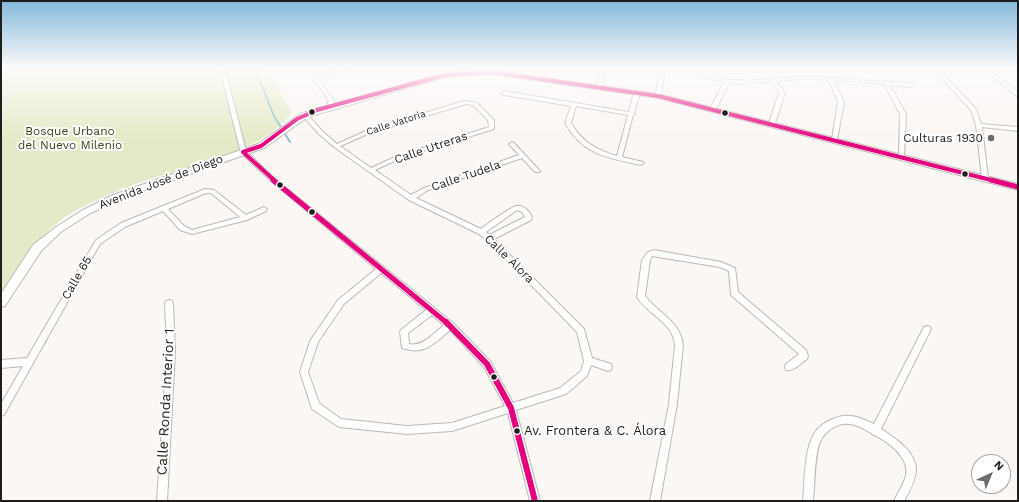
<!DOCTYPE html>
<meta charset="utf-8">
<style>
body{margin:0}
#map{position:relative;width:1019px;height:502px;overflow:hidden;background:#fbf7f4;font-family:"Work Sans",sans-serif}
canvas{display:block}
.frame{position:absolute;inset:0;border:2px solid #201e1c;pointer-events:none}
.north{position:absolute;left:971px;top:454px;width:40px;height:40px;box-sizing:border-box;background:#fff;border:1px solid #a6a5a4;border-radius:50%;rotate:44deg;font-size:11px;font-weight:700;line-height:16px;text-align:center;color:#201e1c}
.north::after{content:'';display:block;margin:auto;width:14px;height:18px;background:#6d6a68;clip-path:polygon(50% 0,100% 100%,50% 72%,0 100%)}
</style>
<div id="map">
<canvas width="1019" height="502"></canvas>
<div class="frame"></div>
<div class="north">N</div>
</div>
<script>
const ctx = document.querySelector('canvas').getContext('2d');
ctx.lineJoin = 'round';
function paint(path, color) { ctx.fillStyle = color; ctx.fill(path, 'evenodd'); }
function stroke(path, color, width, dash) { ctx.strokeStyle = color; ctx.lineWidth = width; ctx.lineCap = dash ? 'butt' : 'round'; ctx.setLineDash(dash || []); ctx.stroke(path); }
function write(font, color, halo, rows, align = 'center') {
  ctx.font = font + ' "Work Sans",sans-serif'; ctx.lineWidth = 4; ctx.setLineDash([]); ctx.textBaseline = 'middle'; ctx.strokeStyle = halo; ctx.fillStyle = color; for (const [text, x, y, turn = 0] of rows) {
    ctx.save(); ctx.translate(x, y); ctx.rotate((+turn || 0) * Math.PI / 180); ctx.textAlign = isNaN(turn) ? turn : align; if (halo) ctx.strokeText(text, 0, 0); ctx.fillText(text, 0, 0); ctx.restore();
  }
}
const green = new Path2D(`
 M1,69H269L283,98L292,112C261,156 174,168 125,188C109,194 79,208 65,217C38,236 19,267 1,294Z`);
const stream = new Path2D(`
 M255,69L274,116L290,142`);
const street = new Path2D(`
 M220,69H225L246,151L275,179L453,323L490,361L513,403L560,388L581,371L584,361L577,332L487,240L479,234L409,200L334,147L318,133L302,115L305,113L307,114L322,131L337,144L366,131L464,101L477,103L494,120V129L401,158L375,170L411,195L424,188L519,155L509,144L512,142L514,143L539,170L540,171L539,172H535L522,158L428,190L416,198L481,229C486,225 511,207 516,206C524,205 530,211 532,218L531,220L494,239L584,329L592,358L611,364L612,367L611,370L608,371L591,365L587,376L566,394L516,410L540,501H530L508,413L452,431L407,434L339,427L312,409L300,372L310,341L338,300L376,269L271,181L241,153ZM466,104L473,105L488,120L489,127L397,156L371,168L340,146L370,133ZM517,210L522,212L525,217L489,235L486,232ZM381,273L426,310L401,330L400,332L402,348C424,356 435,343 450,330L484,367L505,406L452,423L407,426L341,419L319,403L308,372L318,342L344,304ZM432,315L444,325C434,333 423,347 409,344L408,333Z
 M307,69H312L316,76L344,69H353L318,79L335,102L330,105L327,103L329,101Z
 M544,69H549L545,78L543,79L541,78Z
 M601,69H606L602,87L599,89L596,87Z
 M661,69H665L661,96L658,98L655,96Z
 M933,69H938L976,109L981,124L1018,127V131L982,127L988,178L987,179L985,180L982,178L976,125L971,110Z
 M984,69H989L1018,92V97Z
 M695,73L727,80H747L750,82L747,84L729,83L716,109L713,111L710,109L724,82L695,75Z
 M808,76L851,79L853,80L851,81L834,80L844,102L837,140H833L832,139L838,102L829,80L808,78L776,81L785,93L775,123L772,125L769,123L779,93L772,82H756L754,81V80Z
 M859,80L911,83L914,85L911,87L890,85L906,114L904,157L902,158L899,156L900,114L884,84L861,82L859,81Z
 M637,90L640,92L634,113L635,114L633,115L622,157L643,162L644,163L641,165C608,158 583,155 565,123L571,106L504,95L501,93L504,91L629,112L634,92ZM576,106L628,115L617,156C596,150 581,141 571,123Z
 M205,189L214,190L246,215L264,207L267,209L266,211L247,220L192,234L180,230L163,211L125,227L100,244L4,415L1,416V404L23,366L1,368V360L27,358L96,240L121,223ZM206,193H211L240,217L192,230L184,226L168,209Z
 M654,250L721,262L735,268L738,292L806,350L808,356L807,359C801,363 793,372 786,370L785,367L786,364L799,354L731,295L729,271L720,267L652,256L650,260L645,296C658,313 681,322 683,345L677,404L660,501H650L669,404L675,345C673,322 648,315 637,297L642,260L648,252Z
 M169,300L172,301L173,303L175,351L167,501H157L167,351L165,303L166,301Z
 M927,326L930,327L931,329L881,429C895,438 917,452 916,471C915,482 909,492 904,501H894C898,492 904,484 906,475C910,457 886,440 872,434L871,433C858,425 845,419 831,429C827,432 823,435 821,440C814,452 815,486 813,501H803C805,481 804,451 814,434C818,427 825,422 833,419C848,412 859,417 874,424L924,327Z`);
const secondary = new Path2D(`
 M491,70L658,94L1018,184V190L658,98L491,74L445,77L308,117L264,148L119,199L89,214L62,231L41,251L5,306L1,307V294L33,245L56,227L83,210L113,195L258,144L302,113L445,73Z`);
const bus1Far2 = new Path2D(`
 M275,181L243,152L261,146L297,119L317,110L445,75L491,72L658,96L995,181`);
const bus1Far1 = new Path2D(`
 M273,180L447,323
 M991,180L1018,187`);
const bus1 = new Path2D(`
 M446,322L487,364L511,408L535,501`);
const markers = [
 [312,112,3.5,"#201e1c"],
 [725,113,3.5,"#201e1c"],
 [991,138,4,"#6d6a68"],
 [965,174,3.5,"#201e1c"],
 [280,185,3.5,"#201e1c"],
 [312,212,3.5,"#201e1c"],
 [494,377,3.5,"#201e1c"],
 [517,431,3.5,"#201e1c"]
];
const farStreetnames = [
 ["Calle Vatoria",396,123,-18]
];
const parkNames = [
 ["Bosque Urbano",70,131],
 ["del Nuevo Milenio",70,145]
];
const poiNames = [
 ["Culturas 1930",983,138]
];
const streetNames = [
 ["Calle Utreras",431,148,-19],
 ["Calle Tudela",466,176,-19],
 ["Avenida José de Diego",161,182,-21],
 ["Calle Álora",509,259,44],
 ["Calle 65",77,278,-60]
];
const nearBusnames = [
 ["Av. Frontera & C. Álora",524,431]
];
const nearStreetnames = [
 ["Calle Ronda Interior 1",166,402,-87]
];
paint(green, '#e6e9c7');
stroke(stream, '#8abfc9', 2);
stroke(street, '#bbb8b6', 2);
stroke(secondary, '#bbb8b6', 2);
paint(street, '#fefefd');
paint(secondary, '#fefefd');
stroke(bus1Far2, '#e5007d', 4);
stroke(bus1Far1, '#e5007d', 5);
stroke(bus1, '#e5007d', 6);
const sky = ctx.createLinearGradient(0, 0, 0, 140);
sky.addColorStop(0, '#82b8dc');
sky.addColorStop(0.49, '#fdfbfa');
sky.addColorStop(1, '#fdfbfa00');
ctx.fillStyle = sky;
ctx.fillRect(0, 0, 1019, 140);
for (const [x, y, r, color] of markers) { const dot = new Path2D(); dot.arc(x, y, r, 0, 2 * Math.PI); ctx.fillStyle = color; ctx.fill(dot); stroke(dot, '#fff', 1.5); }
write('10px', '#201e1c', '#fff', farStreetnames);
write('12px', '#3d4215', '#fff', parkNames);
write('12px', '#201e1c', '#fff', poiNames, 'right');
write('12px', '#201e1c', '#fff', streetNames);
write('13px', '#201e1c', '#fff', nearBusnames, 'left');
write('14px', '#201e1c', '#fff', nearStreetnames);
</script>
